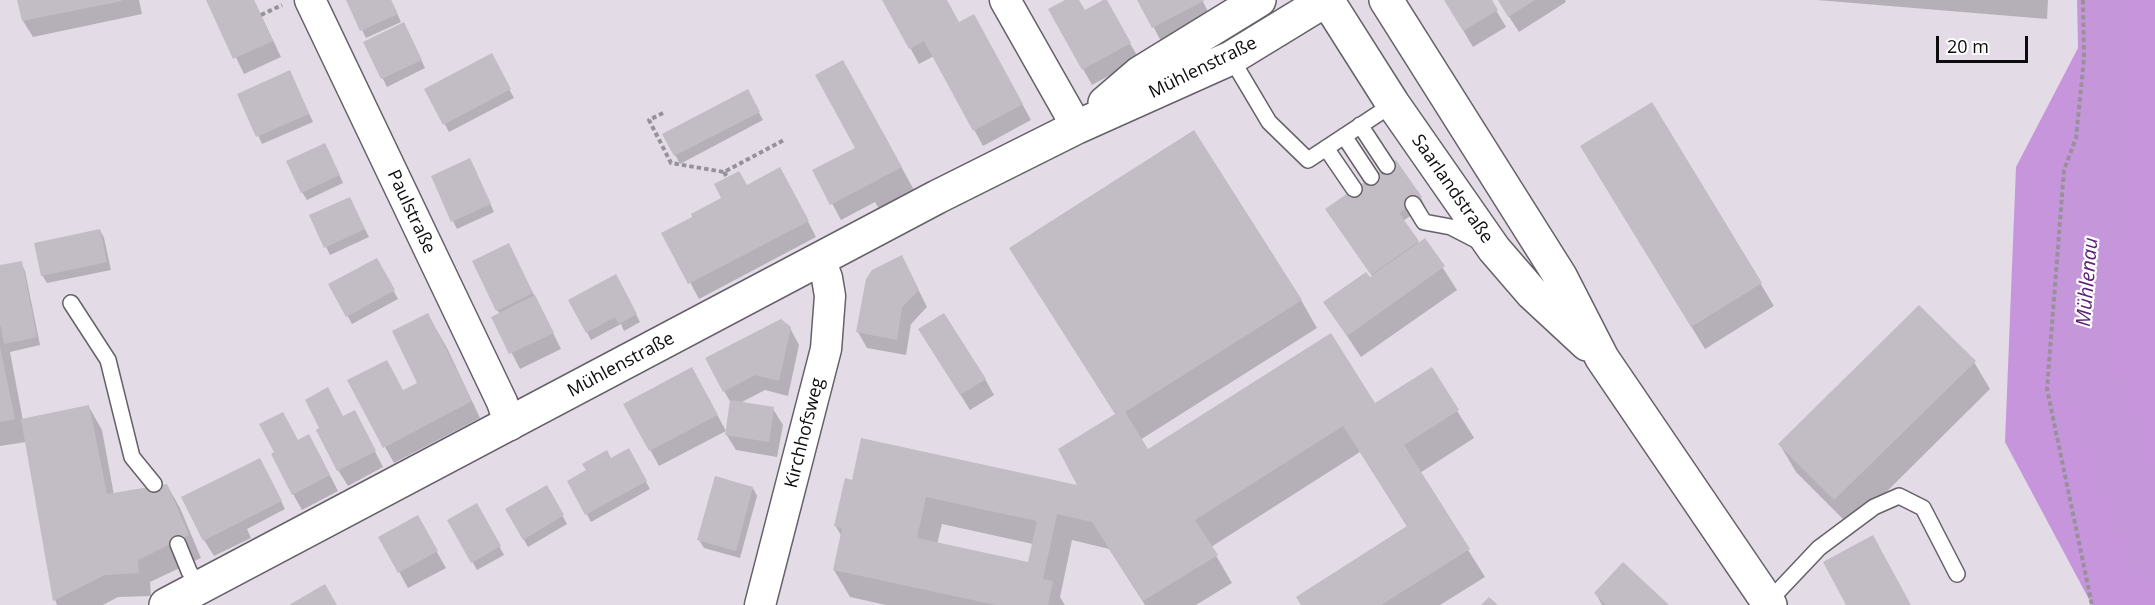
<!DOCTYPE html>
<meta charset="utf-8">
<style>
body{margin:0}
#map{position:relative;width:2155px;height:605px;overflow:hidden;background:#e3dce6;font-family:"Open Sans",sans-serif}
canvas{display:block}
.scale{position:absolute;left:1936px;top:36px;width:92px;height:27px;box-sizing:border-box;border:3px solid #0d0b0e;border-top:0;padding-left:8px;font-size:18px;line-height:21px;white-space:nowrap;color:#0d0b0e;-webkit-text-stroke:4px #fff;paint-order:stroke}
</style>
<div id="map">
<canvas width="2155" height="605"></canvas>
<div class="scale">20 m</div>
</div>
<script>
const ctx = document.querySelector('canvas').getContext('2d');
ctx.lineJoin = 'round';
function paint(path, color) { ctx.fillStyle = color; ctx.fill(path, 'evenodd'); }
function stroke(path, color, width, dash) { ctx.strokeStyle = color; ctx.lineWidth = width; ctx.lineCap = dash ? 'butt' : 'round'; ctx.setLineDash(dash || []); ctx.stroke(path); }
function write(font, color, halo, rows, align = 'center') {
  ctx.font = font + ' "Open Sans",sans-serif'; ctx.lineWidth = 4.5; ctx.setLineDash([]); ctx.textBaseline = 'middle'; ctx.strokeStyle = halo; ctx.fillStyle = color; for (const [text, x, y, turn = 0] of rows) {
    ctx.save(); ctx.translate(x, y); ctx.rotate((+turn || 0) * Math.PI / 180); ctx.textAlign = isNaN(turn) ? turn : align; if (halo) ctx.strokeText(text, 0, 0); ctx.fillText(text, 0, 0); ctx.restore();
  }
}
const forest = new Path2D(`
 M2103,0H2155V605H2092L2005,442L2016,167Z`);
const shadow = new Path2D(`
 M19,0H139L142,14L33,37L23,21Z
 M208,0H254L281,57L244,74Z
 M347,0H391L401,22L366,38Z
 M884,0H946L959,24L983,32L1031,120L983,146L934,56L919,64Z
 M1068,0H1077L1084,12L1105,0L1139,59L1092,85L1050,10Z
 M1139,0H1202L1211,17L1162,43Z
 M1445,0H1490L1506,27L1473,47Z
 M1498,0H1565L1566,2L1519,32Z
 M1817,0H2048L2047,19Z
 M408,32L425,68L387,87L365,43Z
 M491,55L514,98L449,132L426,89Z
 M294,80L313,122L262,144L239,94Z
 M856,84L914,190L879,209L875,202L841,220L814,170L857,148Z
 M747,91L763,120L680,164L664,134Z
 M1652,104L1774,306L1705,349L1595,169Z
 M329,152L343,183L307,200L302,192Z
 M474,168L494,212L457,229L453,221Z
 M789,185L816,237L699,299L664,234L747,186Z
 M1421,198L1425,206L1403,221L1419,244L1425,240L1457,290L1361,357L1325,303L1373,277L1332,218Z
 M354,207L369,237L330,255L311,216Z
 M100,230L104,238L111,270L47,283L42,275Z
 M509,245L561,349L520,369L493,317L500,314L497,310Z
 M1011,249L1301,300L1317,328L1140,440L1148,451L1375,405L1431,369L1474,438L1420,473L1485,577L1440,605H1303L1408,528L1360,452L1211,547L1232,583L1196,605H1145L1109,549L1072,540L1060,597L1065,605H886L850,597L834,570L842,537L835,525L854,482L1080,487L1116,415ZM942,524L1033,544L1029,564L937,544Z
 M902,257L927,307L911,324L906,355L867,348L858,332Z
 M377,260L398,299L352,324L330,285Z
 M21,263L25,271L40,345L10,352L23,421L89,407L102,430L114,495L167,485L180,508L201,558L150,582L151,596L118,597L103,605H57L55,600L26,442L0,446V323L2,326L0,267Z
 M615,276L640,322L624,331L621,324L591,340L570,301Z
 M428,315L447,348L480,418L394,463L385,447L403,392L419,383Z
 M790,328L799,345L788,396L765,390L740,403L773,409L783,425L777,457L736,450L726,434L731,403L724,391Z
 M930,346L985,379L994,395L970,410Z
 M1974,362L1990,389L1851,527L1796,472L1780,445Z
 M701,385L726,431L659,466L625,404Z
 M344,418L363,428L383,467L348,486L338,470Z
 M298,442L318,452L338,491L302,510L293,494Z
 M628,450L650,489L591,522L569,481Z
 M264,467L285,509L247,529L251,538L214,556L204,540Z
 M547,487L567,524L528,547L507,510Z
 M753,488L757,496L740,558L704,548L699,540Z
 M477,505L504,555L477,570L449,520Z
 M426,533L446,568L408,588L380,537Z
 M1596,594L1666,605H1602Z`);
const river = new Path2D(`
 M2105,0L2108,138L2085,275L2083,355L2155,553`);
const building = new Path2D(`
 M17,0H121L122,1L22,21Z
 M206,0H254L273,41L233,59Z
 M346,0H391L398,14L360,31Z
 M882,0H947L959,22L974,14L1023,104L973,131L924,41L909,49Z
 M1065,0H1079L1085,10L1103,0H1107L1131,43L1082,70L1048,9Z
 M1137,0H1205L1152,28Z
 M1444,0H1492L1498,10L1463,31Z
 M1498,0H1535L1508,17Z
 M404,22L422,60L381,79L363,42Z
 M492,53L511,89L443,125L424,89Z
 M843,60L902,167L830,205L812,170L855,148L815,75Z
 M290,70L309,114L256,137L237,94Z
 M748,89L760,112L674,156L662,134Z
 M1652,102L1762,283L1691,327L1580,146Z
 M1194,130L1302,300L1125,412L1148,449L1331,333L1375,403L1432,367L1459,410L1404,445L1470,549L1381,605H1301L1296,597L1407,526L1343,426L1195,520L1218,555L1143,601L1092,522L1057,514L1043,579L1053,581L1048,605H996L833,570L842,528L834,526L845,478L852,480L861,438L1077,485L1058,449L1115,414L1009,248ZM926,497L1037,521L1028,562L917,538Z
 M325,143L340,175L301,193L286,161Z
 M470,158L491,204L451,222L431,176Z
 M1396,160L1422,197L1399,213L1419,241L1371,275L1325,209Z
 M780,167L809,221L688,284L661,233L692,217L691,214L721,198L714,184L739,171L747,185Z
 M350,197L365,229L324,248L309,215Z
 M100,229L107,262L41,276L34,243Z
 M1425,238L1445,266L1347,336L1323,302L1366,272L1370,277Z
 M509,243L533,293L496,311L472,261Z
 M902,255L919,290L902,307L897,340L856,332L866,279L872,270Z
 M377,258L395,290L346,317L328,284Z
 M22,261L37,337L4,344L0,322V265Z
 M616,274L637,314L619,324L615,317L586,333L568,300Z
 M535,295L554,333L509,354L491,317Z
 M1919,305L1976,361L1834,500L1778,444Z
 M428,313L472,401L383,448L347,380L387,360L403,390L417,383L392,331Z
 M944,313L986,379L960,395L918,329Z
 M781,319L791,327L779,381L755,375L723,392L705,358Z
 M0,347L15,419L0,422Z
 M692,367L718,415L649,451L623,404Z
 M328,387L343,416L355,410L376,451L337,471L316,430L319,428L305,400Z
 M730,400L774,407L769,442L725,435Z
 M89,405L107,494L167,484L189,535L138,560L139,573L105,575L53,601L21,419Z
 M283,412L298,440L309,434L330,475L292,495L271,454L274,452L259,424Z
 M629,448L647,481L585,515L567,481L586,470L582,464L607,450L611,458Z
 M260,458L282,501L203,541L181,497Z
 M715,476L753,487L736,551L697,540Z
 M547,485L564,515L523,540L505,509Z
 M477,503L501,546L471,563L447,520Z
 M418,515L438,551L398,573L378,537Z
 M1873,535L1911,605H1846L1823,562Z
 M1623,562L1666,602L1669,605H1606L1594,593Z
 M325,584L337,605H289Z
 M1489,597L1498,605H1481Z`);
const path = new Path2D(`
 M2083,0L2084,59L2076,138L2064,170L2047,389L2092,605
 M261,15L282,5
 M663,113L649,120L671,163L724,172L784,140
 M724,172L727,177`);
const lane = new Path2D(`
 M1231,58L1269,122L1308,160L1393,104
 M1360,125L1387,166
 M1344,136L1371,177
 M1326,148L1354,189
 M1413,204L1424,222L1451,227L1480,242
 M71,303L108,360L132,457L154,484
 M178,544L189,571L199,588
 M1768,602L1819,548L1874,507L1899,496L1923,508L1957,574`);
const street = new Path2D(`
 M310,0L502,402L510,425
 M1005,0L1077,127
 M760,605L826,349L830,296L827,278L820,259`);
const secondary = new Path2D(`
 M1327,0L1393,104L1494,249L1532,293L1587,344
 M1386,0L1560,276L1602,358L1770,605
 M1105,103L1140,73L1259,0
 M166,605L937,197L1077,127L1231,58L1326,0`);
const streetNames = [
 ["Mühlenstraße",1203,68,-26],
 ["Saarlandstraße",1452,189,55],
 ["Paulstraße",411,212,65],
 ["Mühlenstraße",621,365,-28],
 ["Kirchhofsweg",805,433,-76]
];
const waterNames = [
 ["Mühlenau",2088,282,-85]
];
paint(forest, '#c695db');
paint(shadow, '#0003');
stroke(river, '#c696db', 56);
paint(building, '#c2bcc5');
stroke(lane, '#666069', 18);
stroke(street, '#666069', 33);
stroke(secondary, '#666069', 36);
stroke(path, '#97929a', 4, [4.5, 3]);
stroke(lane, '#fff', 15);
stroke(street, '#fff', 30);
stroke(secondary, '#fff', 33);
write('18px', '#0d0b0e', '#fff', streetNames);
write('italic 20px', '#5e2274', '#fff', waterNames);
</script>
